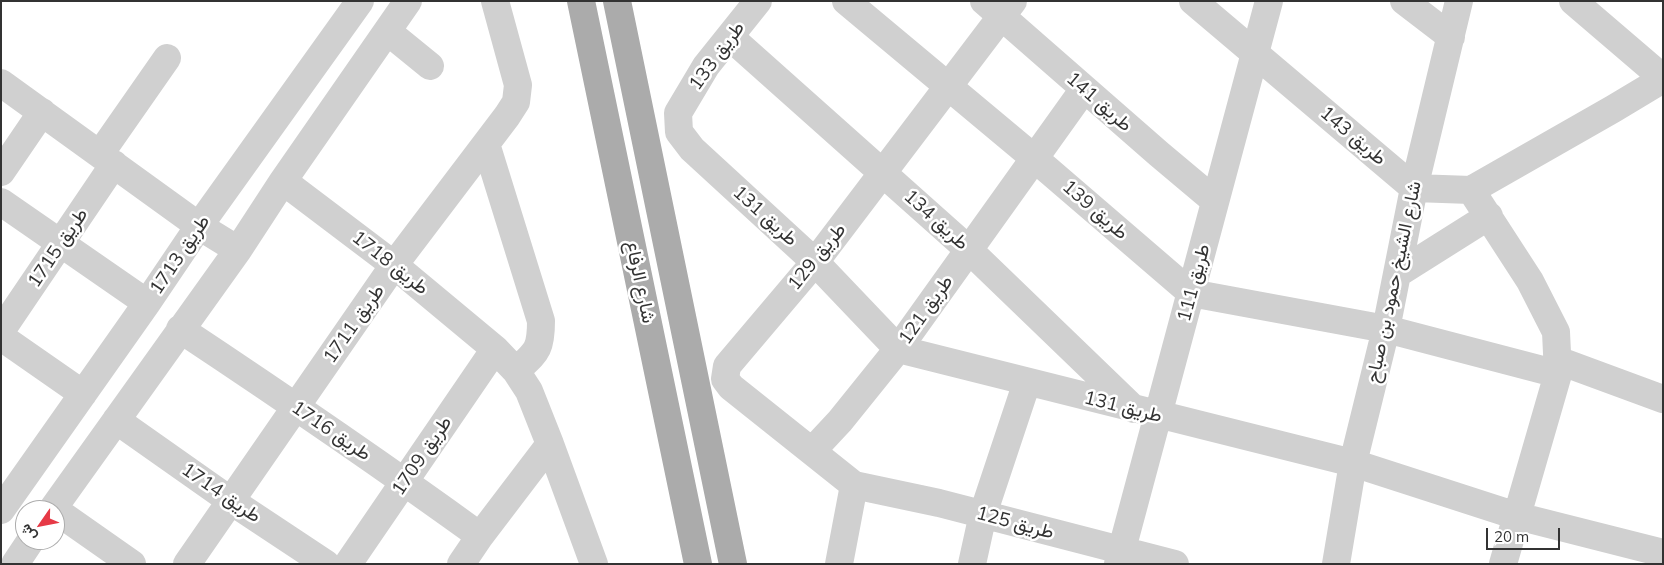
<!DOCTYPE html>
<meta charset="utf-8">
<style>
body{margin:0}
#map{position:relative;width:1664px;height:565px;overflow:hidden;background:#fff;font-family:Mulish,Vazirmatn,sans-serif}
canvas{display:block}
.frame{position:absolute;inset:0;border:2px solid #333;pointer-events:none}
.north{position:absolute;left:15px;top:500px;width:50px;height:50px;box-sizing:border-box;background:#fff;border:1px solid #adadad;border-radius:50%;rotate:237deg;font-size:14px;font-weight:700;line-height:20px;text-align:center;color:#333}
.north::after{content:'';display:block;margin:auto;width:18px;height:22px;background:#e63946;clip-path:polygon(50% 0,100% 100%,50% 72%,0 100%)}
.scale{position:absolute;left:1486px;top:528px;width:74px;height:22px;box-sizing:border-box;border:2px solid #333;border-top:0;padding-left:6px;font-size:15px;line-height:18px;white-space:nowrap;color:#333;-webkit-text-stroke:4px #fff;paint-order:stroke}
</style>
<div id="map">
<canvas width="1664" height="565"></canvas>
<div class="frame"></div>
<div class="north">ش</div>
<div class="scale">20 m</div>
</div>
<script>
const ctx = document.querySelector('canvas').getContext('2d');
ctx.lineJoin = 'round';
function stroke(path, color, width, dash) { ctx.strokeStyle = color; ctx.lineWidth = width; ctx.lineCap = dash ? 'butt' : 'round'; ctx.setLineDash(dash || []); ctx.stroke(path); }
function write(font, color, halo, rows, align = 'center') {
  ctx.font = font + ' Mulish,Vazirmatn,sans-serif'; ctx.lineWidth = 5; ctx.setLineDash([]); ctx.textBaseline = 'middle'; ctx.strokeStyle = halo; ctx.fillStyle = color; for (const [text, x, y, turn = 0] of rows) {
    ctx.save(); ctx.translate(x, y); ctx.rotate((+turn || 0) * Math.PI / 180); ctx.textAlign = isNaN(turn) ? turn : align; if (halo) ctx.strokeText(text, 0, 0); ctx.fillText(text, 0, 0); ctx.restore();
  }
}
const minor = new Path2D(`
 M758,1L706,66L678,113L679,132L692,149L815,262L898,349L1353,463L1517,516L1663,553
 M846,1L1034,158L1191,293L1386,329L1558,374L1556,332L1530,281L1471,190
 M984,1L1159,154L1215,201
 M1013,1L815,262L727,366L725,379L731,387L854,485L939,503L1175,564
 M1193,1L1414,188L1471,190L1613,109L1663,79
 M1404,1L1451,37
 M1573,1L1663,78
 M387,31L430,66
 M730,37L969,250L1134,409
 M1,83L199,226L238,250
 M486,144L541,321C541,351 536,352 516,371
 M100,154L167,58
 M1,172L42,112
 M283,181L394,265L495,349L516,371L529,391L550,444L480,536L461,564
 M1,202L147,303
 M1397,274L1489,216
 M180,329C281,396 382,465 480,536
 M1,331L114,164
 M1,337L83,394
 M1557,360L1663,399
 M116,420L231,501L326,564
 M550,444L594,564
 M812,451L840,421L898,349L1084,89
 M1,510L147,303L199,226L360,1
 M52,510L238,250L283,181L408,1
 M55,510L132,564
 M15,564L31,540
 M187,564L394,265L507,116L516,102L518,85L495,1
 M348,564L495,349
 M839,564L854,485
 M972,564L983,514L1027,382
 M1118,564L1269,1
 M1336,564L1353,463L1386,329L1414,188L1459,1
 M1503,564L1558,374`);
const major = new Path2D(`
 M581,1L698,564
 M617,1L733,564`);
const streetNames = [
 ["طريق 133",717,56,-54],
 ["طريق 141",1099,102,41],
 ["طريق 143",1353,136,40],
 ["طريق 139",1095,210,41],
 ["طريق 131",765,216,42],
 ["طريق 134",936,220,42],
 ["طريق 1715",58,248,-56],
 ["طريق 1713",180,255,-56],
 ["طريق 129",817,257,-51],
 ["طريق 1718",390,263,38],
 ["شارع الرفاع",640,282,78],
 ["شارع الشيخ حمود بن صباح",1394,282,-78],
 ["طريق 111",1194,283,-75],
 ["طريق 121",926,310,-55],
 ["طريق 1711",354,324,-55],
 ["طريق 131",1123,407,14],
 ["طريق 1716",331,431,34],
 ["طريق 1709",422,456,-56],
 ["طريق 1714",221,493,34],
 ["طريق 125",1015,523,15]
];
stroke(minor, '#d0d0d0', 28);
stroke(major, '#ababab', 28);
write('19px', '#333', '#fff', streetNames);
</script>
